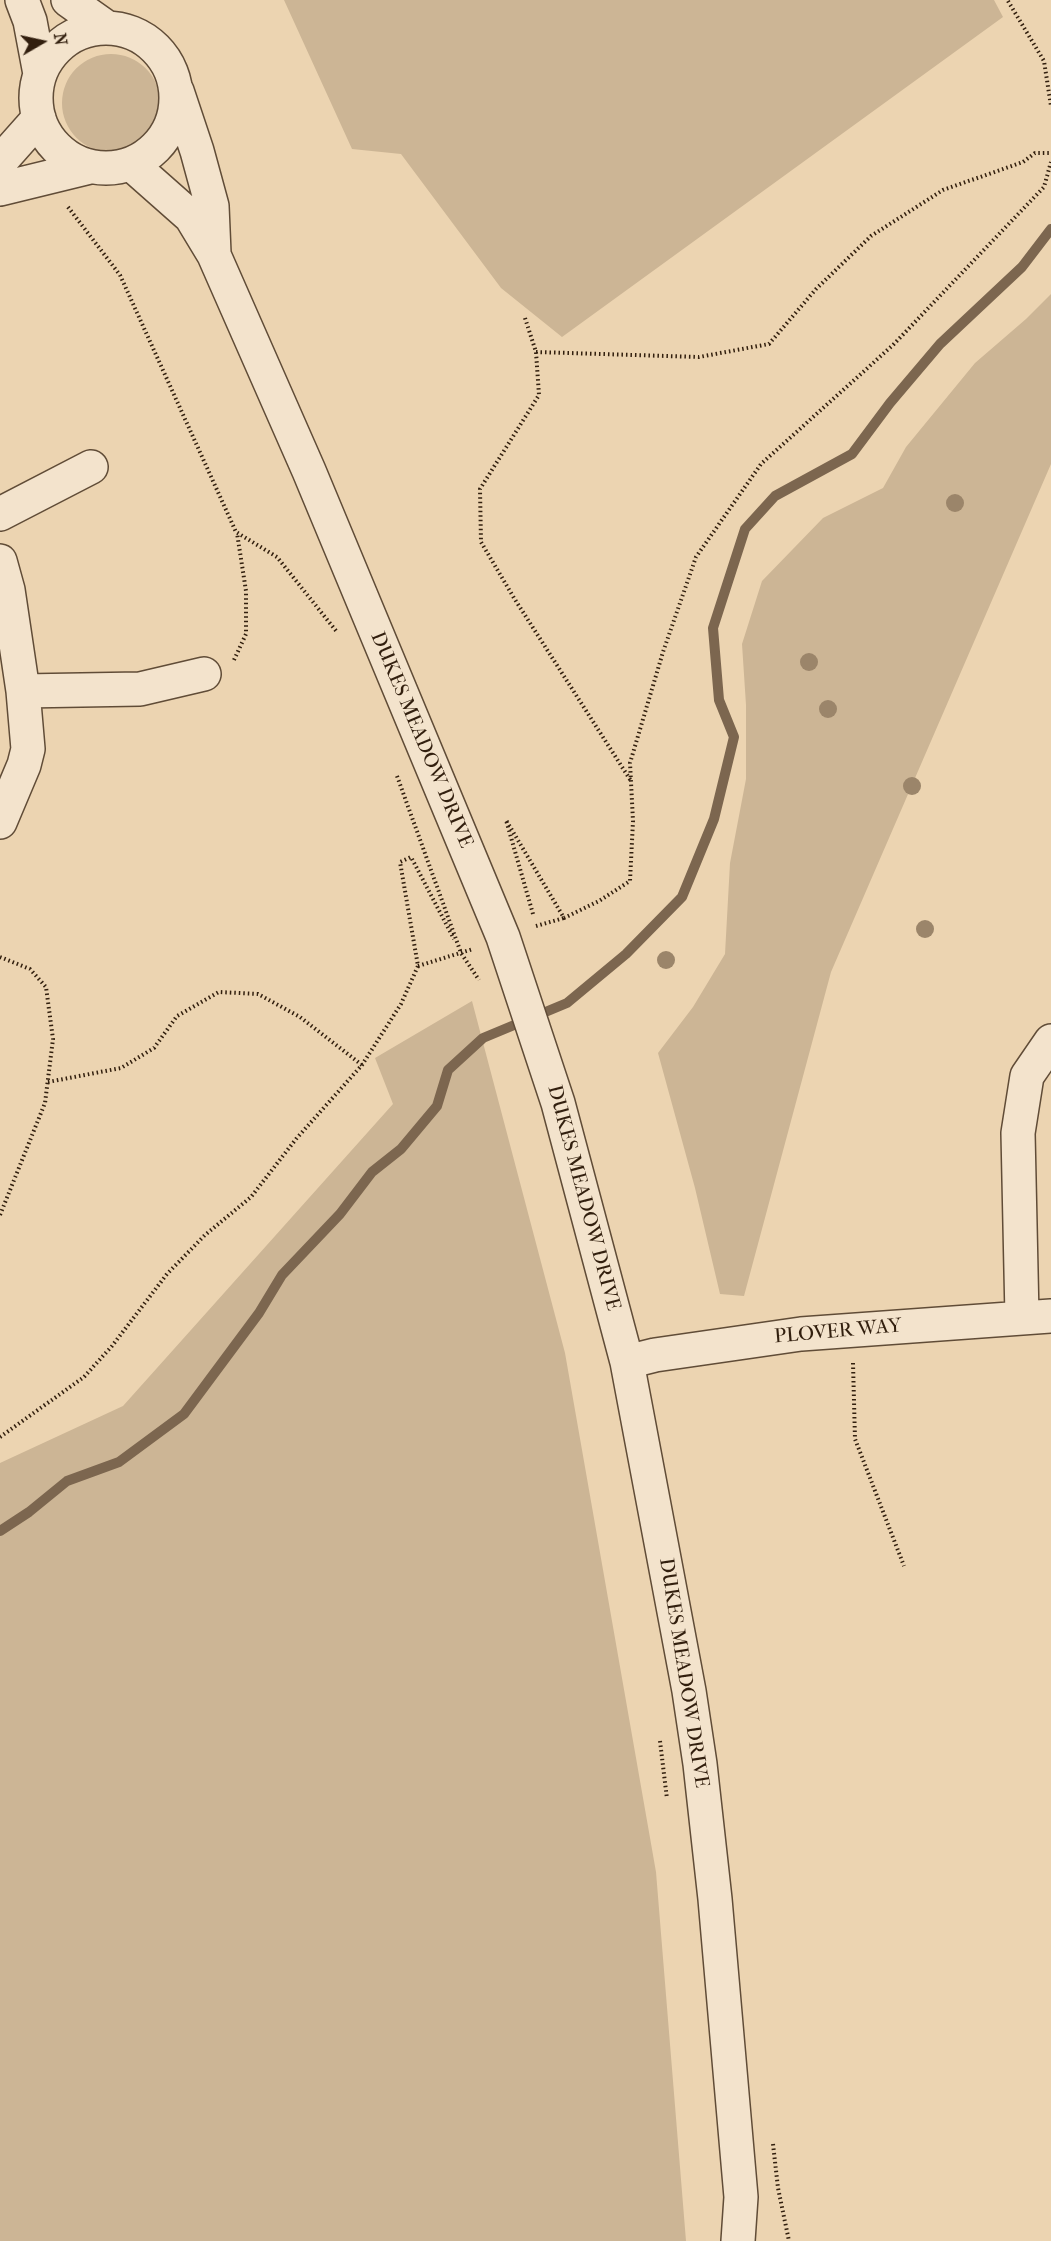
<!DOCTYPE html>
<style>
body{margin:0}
#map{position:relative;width:1051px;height:2241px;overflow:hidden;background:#ecd4b1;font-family:"IM FELL French Canon",serif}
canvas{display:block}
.north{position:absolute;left:12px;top:12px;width:60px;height:60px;-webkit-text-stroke:4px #f3e3cc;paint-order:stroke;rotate:81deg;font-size:16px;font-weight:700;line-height:24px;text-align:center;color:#321f0e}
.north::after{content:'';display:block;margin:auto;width:21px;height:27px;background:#321f0e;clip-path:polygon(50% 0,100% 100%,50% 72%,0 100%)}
</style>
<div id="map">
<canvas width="1051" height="2241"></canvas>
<div class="north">N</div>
</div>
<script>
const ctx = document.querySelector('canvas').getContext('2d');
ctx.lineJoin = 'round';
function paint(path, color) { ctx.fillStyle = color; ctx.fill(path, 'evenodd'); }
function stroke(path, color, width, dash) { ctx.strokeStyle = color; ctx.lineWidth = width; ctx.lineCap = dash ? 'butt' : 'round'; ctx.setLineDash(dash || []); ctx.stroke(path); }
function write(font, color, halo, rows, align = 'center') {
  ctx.font = font + ' "IM FELL French Canon",serif'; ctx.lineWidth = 4.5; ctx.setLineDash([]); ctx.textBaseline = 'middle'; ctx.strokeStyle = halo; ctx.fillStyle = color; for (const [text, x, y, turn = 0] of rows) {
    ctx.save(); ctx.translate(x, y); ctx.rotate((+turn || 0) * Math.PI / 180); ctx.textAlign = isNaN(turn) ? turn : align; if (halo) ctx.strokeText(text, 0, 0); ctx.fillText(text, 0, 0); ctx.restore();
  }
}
const green = new Path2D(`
 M284,0H994L1003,17L562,337L501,288L401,154L352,149Z
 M62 103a49 49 0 1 1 98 0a49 49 0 1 1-98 0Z
 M1051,294V464L831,972L744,1296L720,1294L695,1188L658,1053L693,1007L725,954L730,863L746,779V705L742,644L762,581L823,518L883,488L906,447L975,363L1026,319Z
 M472,1001L565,1353L656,1872L686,2241H0V1463L123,1406L393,1104L375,1058Z`);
const stream = new Path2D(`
 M0,1531L29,1512L67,1481L119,1462L184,1414L259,1313L282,1275L340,1214L372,1172L401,1149L437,1106L448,1070L483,1038L567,1003L626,954L682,897L714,819L734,737L719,700L713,628L745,529L775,496L852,454L890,403L940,344L1022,267L1051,229`);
const path = new Path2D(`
 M1008,1L1044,61L1051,106
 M68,207L120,275L236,532L277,557L337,632
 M525,318L536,352L539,395L480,489L481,542L514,598L631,781
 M536,352L699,357L769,344L816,289L871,236L943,190L1023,162L1035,153H1051
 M234,660L246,634V591L237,533
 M397,776L461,953L479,980
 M533,914L506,820L564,918L599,901L630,881L633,821L630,763L663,652L696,557L761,464L893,345L1044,187L1051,162
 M536,926L564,918
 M0,957L30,969L46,987L53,1039L45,1103L0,1215
 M418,966L473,949
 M48,1082L121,1068L154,1048L177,1016L219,992L258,994L300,1017L362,1065
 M853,1363L855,1439L904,1566
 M0,1437L84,1377L112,1346L167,1274L205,1235L251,1197L296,1139L362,1065L401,1004L418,966L400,862L411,857L454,939
 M660,1741L667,1799
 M773,2144L778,2188L789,2241`);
const minor = new Path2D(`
 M22,0L30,21L40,74
 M68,0L106,27
 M36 98a70 70 0 1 1 140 0a70 70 0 1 1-140 0Z
 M177,91L197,151L212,206L214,253
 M0,162L39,118
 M131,164L191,217L214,255L309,471L503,937L558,1103L627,1362L689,1691L700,1764L715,1899L741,2197L738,2241
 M0,189L90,167
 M0,514L91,467
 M0,561L8,590L23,691L28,749L24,765L0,822
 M23,691L140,689L204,674
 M1022,1317L1018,1133L1027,1076L1051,1041
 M627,1362L655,1355L801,1334L1051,1316`);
const trees = [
 [955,503],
 [809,662],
 [828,709],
 [912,786],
 [925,929],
 [666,960]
];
const streetNames = [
 ["DUKES MEADOW DRIVE",421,740,67],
 ["DUKES MEADOW DRIVE",583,1198,75],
 ["PLOVER WAY",838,1332,-5],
 ["DUKES MEADOW DRIVE",683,1673,81]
];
paint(green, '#ccb595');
stroke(stream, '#7c664f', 10);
stroke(minor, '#604c37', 36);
stroke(path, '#321f0e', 4, [1.5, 3]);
stroke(minor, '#f3e3cc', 33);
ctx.fillStyle = '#9b856a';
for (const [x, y] of trees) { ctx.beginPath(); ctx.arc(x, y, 9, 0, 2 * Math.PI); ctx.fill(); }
write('20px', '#321f0e', '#f3e3cc', streetNames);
</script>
